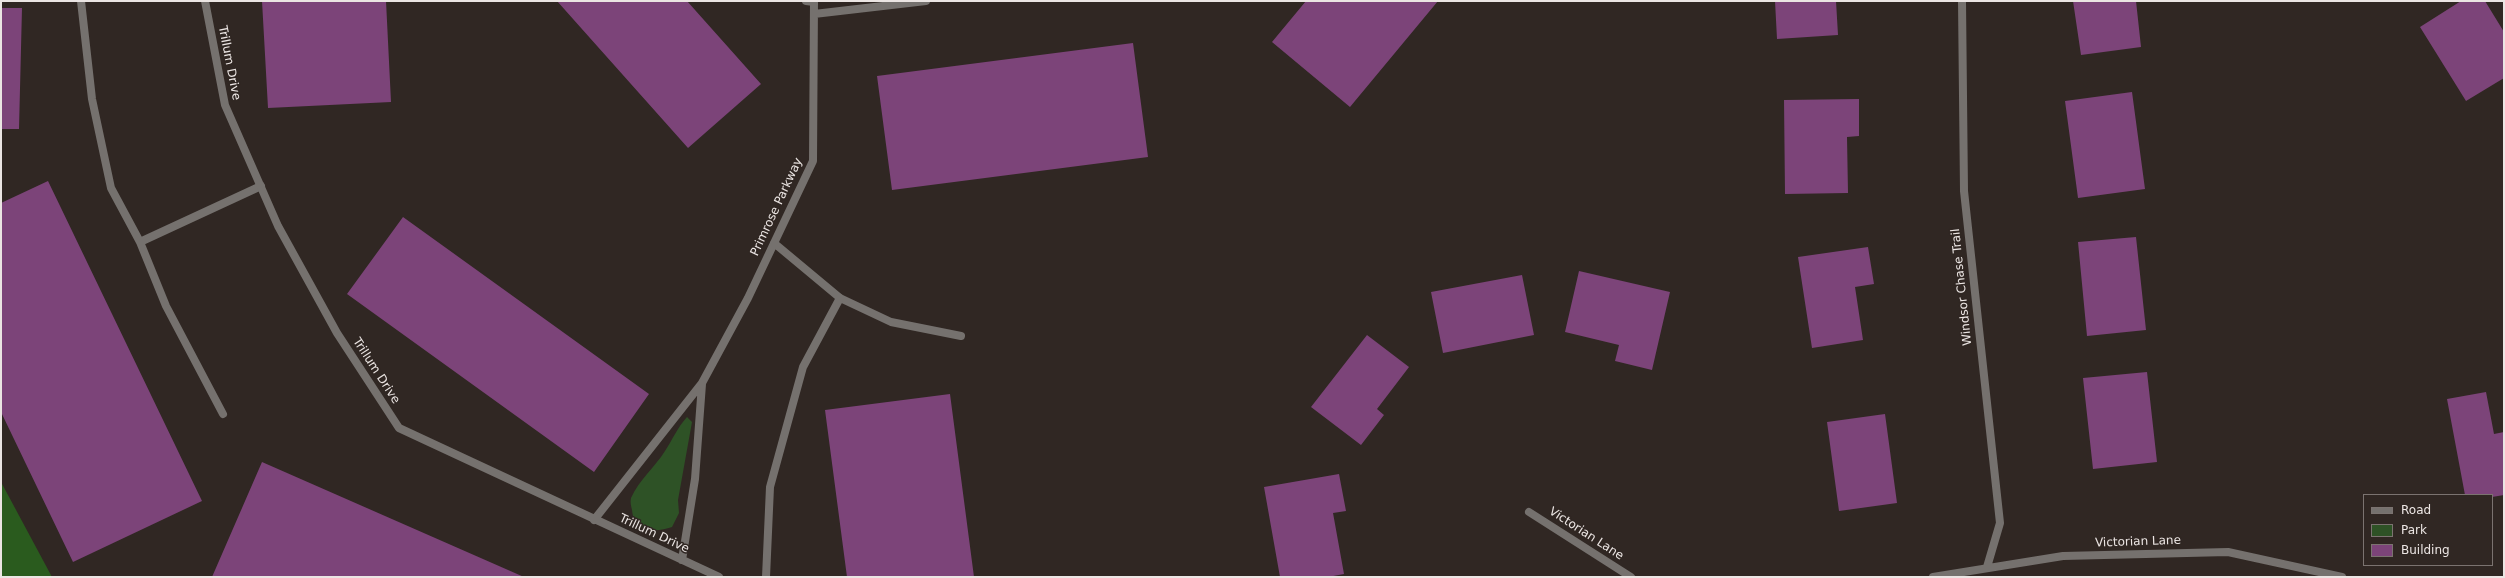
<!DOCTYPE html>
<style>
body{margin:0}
#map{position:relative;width:2505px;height:578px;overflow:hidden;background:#302723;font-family:"DejaVu Sans",sans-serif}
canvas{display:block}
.frame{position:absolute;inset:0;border:2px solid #ebe5e3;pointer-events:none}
.legend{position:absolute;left:2363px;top:494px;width:130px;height:72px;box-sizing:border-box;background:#302723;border:1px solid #7b7370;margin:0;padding:5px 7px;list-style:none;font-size:12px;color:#ebe5e3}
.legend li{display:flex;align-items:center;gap:8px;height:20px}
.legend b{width:20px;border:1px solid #7b7370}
</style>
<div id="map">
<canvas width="2505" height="578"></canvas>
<div class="frame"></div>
<ul class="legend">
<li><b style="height:5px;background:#75716e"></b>Road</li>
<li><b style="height:11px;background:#2e5226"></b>Park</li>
<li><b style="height:11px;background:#7c4479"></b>Building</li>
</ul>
</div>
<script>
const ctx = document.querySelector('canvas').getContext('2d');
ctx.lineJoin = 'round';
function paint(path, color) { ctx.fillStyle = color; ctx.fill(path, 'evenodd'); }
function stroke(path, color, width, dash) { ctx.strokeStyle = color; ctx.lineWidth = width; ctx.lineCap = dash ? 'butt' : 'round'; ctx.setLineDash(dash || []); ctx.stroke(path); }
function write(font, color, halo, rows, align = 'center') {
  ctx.font = font + ' "DejaVu Sans",sans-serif'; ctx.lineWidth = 3; ctx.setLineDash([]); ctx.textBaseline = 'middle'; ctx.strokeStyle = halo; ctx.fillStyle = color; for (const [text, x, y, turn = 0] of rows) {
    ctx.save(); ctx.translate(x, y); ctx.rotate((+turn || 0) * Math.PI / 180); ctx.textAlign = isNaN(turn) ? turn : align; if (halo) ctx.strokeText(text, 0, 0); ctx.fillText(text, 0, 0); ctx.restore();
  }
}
const green = new Path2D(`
 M687,417L692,422L678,500L679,513L672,527C655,533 634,532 632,510C631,506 630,502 631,498C639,480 655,467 665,451C673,439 677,428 687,417Z`);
const forest = new Path2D(`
 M1,482L52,577H1Z`);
const building = new Path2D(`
 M262,1H386L391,102L268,108Z
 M557,1H687L761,84L688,148Z
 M1306,1H1438L1350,107L1272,42Z
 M1775,1H1836L1838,35L1777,39Z
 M2073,1H2136L2141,47L2081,55Z
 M2461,1H2485L2504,32V78L2466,101L2420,27Z
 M1,8H22L19,129H1Z
 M1133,43L1148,157L892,190L877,76Z
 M2132,92L2145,189L2078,198L2065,101Z
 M1859,99V136L1847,137L1848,193L1785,194L1784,100Z
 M48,181L202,501L73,562L1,412V203Z
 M403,217L649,394L594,472L347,294Z
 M2136,237L2146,330L2087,336L2078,242Z
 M1868,247L1874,284L1855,287L1863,340L1812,348L1798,257Z
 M1579,271L1670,292L1652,370L1615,361L1619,345L1565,332Z
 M1522,275L1534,335L1443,353L1431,292Z
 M1367,335L1409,367L1377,409L1384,415L1361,445L1311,407Z
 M2147,372L2157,462L2093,469L2083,378Z
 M2486,392L2494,434L2504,432V495L2492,497V495H2465L2447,399Z
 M950,394L974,577H847L825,410Z
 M1885,414L1897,503L1839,511L1827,422Z
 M262,462L524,577H212Z
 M1339,474L1346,511L1333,513L1344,574L1328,577H1280L1264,487Z`);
const service = new Path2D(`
 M81,1L92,99L111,188L140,242L261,186
 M806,1L814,2
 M140,242L166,306L223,414
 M840,298L891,322L961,336`);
const minor = new Path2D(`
 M205,1L225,105L278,226L337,333L399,428L719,577
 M1962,1L1964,191L2000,523L1987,567
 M814,14L926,1
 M1529,512L1631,577
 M594,520L702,383L748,298L813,161L814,1
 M682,560L695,479L702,384
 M766,577L770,487L803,367L840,298L774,243
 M1933,577L2063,556L2228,552L2342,577`);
const streetNames = [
 ["Trillum Drive",229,63,79],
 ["Primrose Parkway",777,207,-65],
 ["Windsor Chase Trail",1962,287,-96],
 ["Trillum Drive",376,371,57],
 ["Trillum Drive",654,534,25],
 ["Victorian Lane",1586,534,33],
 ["Victorian Lane",2138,542,-2]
];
paint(green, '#2e5226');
paint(forest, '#2a5b1e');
paint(building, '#7c4479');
stroke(service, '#75716e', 8);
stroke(minor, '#75716e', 8);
write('12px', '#ebe5e3', '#302723', streetNames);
</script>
